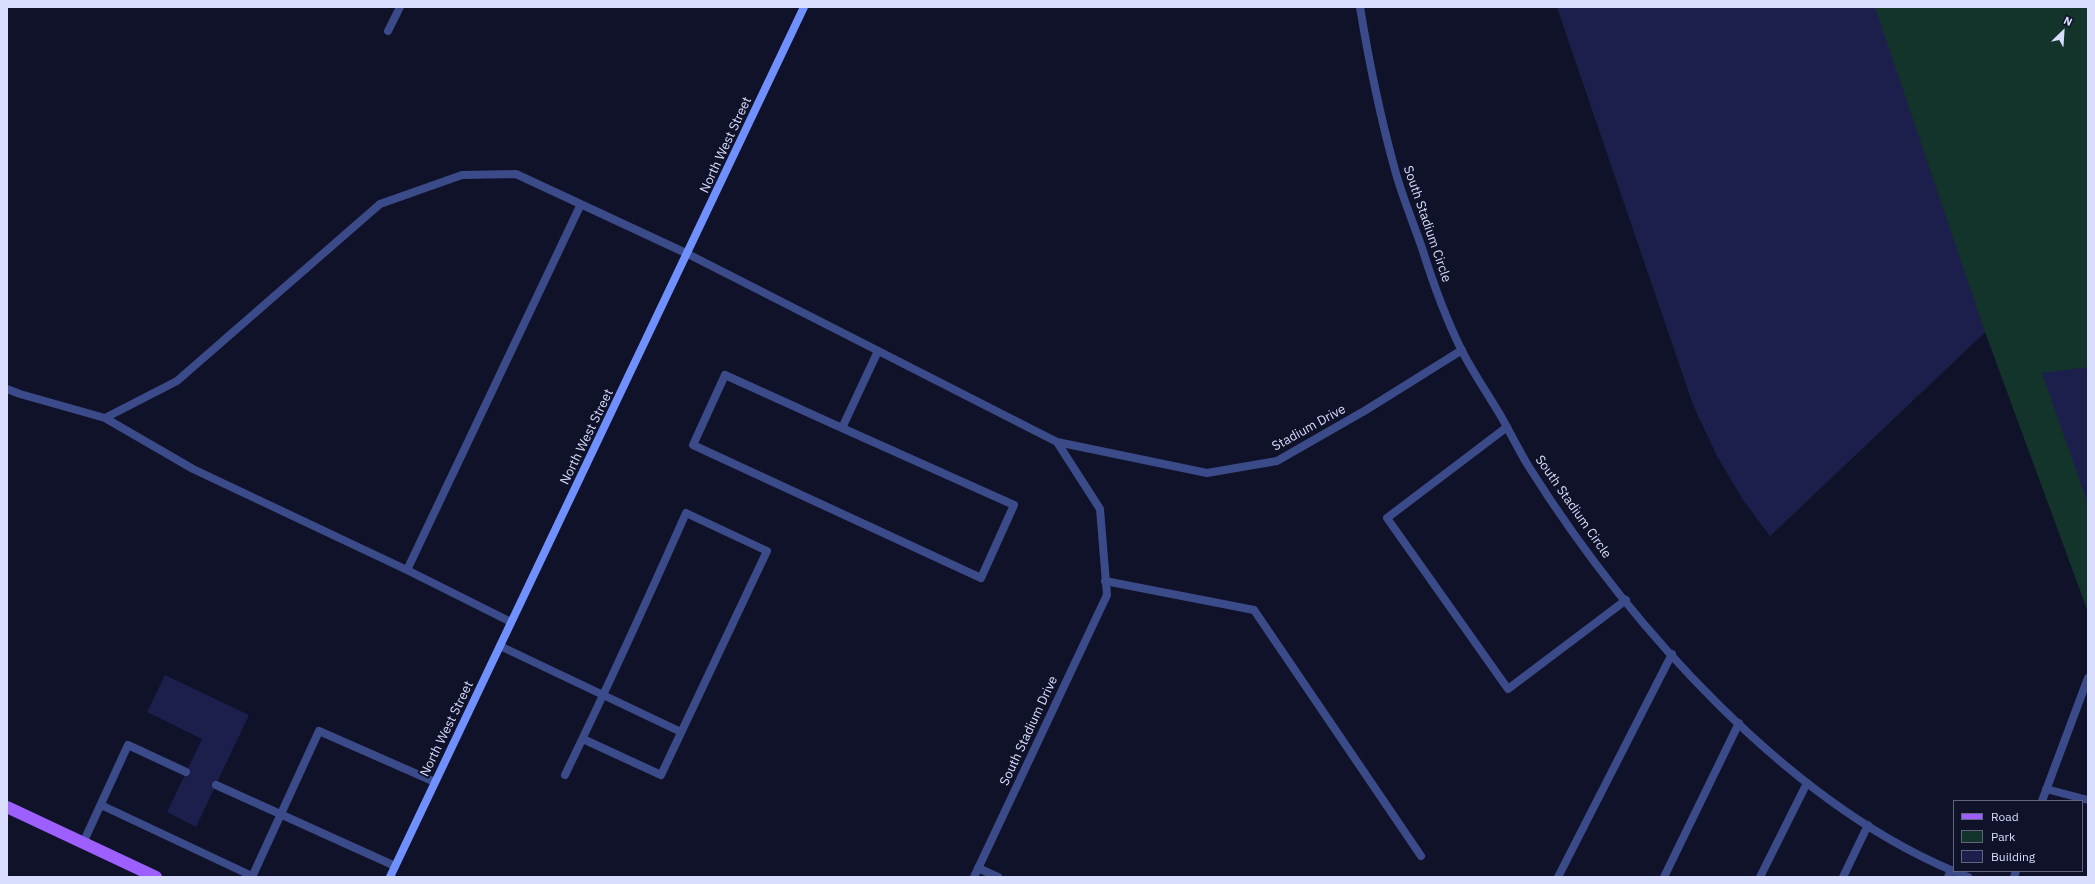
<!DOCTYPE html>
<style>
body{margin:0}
#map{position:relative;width:2095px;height:884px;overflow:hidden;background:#10122a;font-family:"IBM Plex Sans",sans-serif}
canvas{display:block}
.frame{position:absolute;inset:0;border:8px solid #d9deff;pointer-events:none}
.legend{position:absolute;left:1953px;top:800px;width:130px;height:72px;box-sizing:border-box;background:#10122a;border:1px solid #60647f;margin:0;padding:5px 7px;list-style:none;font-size:12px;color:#d9deff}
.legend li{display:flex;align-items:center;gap:8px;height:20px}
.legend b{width:20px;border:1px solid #60647f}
.north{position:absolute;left:2043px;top:12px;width:40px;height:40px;-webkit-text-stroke:3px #10122a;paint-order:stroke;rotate:25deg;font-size:11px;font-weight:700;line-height:16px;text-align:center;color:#d9deff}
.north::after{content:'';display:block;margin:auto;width:14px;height:18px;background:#d9deff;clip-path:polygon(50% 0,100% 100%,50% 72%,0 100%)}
</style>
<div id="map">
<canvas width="2095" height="884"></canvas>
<div class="frame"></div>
<ul class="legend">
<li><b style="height:5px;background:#9d60ff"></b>Road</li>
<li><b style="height:11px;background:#13342b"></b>Park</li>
<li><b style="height:11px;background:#1c1e4b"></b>Building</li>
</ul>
<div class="north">N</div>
</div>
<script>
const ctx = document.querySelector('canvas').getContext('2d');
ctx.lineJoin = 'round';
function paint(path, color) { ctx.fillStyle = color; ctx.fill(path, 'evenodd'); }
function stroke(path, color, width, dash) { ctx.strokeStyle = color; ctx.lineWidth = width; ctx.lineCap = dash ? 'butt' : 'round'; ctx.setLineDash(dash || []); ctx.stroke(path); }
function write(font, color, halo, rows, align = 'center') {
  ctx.font = font + ' "IBM Plex Sans",sans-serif'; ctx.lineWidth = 4; ctx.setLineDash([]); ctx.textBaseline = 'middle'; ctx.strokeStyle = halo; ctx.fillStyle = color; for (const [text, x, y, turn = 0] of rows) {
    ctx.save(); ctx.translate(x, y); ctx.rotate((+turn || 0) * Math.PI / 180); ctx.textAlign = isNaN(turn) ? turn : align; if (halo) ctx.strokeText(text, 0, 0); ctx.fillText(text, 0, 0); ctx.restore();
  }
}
const green = new Path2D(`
 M1557,7H2088V612L1985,332L1770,536C1739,494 1716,454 1694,407Z`);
const building = new Path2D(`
 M1557,7H1875L1985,332L1770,536L1743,500L1717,456L1694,407Z
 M2088,367V504L2042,373Z
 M165,675L249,715L196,827L167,812L202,739L147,712Z`);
const lane = new Path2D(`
 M388,31L400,7
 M7,389L20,394L105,418L177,381L380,204L462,175L516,174L688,254
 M105,418L193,469L407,570L511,622
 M1507,427L1387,518L1508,689L1626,600
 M842,428L1014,505L981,578L693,445L725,375L842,428L878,351
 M407,570L581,204
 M1105,581L1254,610L1421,856
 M500,646L681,732
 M565,775C607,688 647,601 686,513L767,551L661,775L583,739
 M216,785L395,866
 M2046,789L2088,800
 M2042,801L2088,678
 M101,805L252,876
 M83,843L128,745L186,772
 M978,868L998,877
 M252,877L319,731L435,782
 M1558,877L1672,654
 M1664,877L1739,723
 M1760,877L1807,783
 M1843,877L1868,825
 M1948,877L1951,870
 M2014,877L2016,871`);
const street = new Path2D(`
 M1360,7C1369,62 1380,116 1395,170C1402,196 1413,222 1422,248C1433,283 1446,319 1462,351C1474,374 1489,396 1502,418C1511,434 1519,451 1529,467C1628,624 1791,809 1968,877
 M688,254L1057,442L1100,509L1107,595L974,877
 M1057,442L1207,473L1277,461L1366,410L1462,350`);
const secondary = new Path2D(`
 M390,877L804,7`);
const primary = new Path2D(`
 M7,807L156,877`);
const streetNames = [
 ["North West Street",726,145,-65],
 ["South Stadium Circle",1427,224,71],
 ["Stadium Drive",1309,428,-29],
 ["North West Street",587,437,-64],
 ["South Stadium Circle",1573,507,55],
 ["North West Street",447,729,-64],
 ["South Stadium Drive",1029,731,-65]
];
paint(green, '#13342b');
paint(building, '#1c1e4b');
stroke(lane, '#3b4b89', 8);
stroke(street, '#3b4b89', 8);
stroke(secondary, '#7090ff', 8);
stroke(primary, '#9d60ff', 12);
write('13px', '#d9deff', '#10122a', streetNames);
</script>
